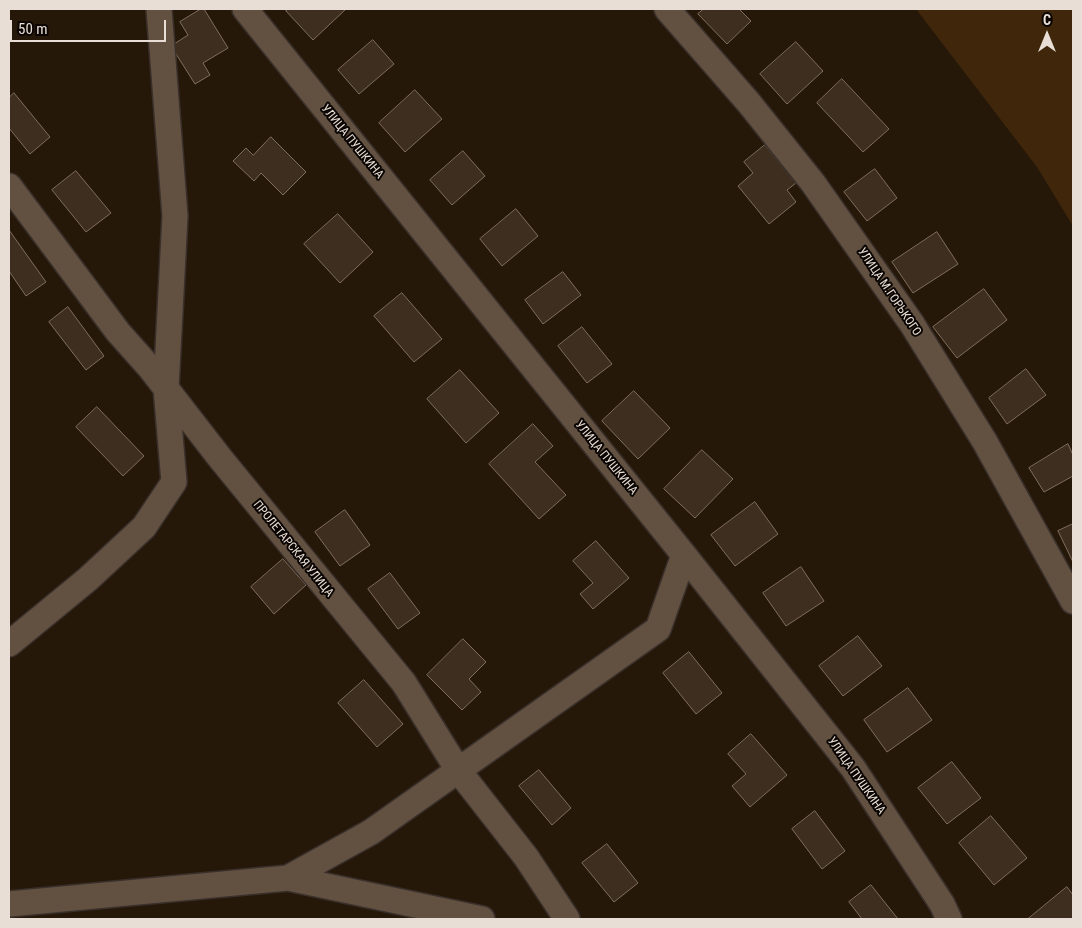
<!DOCTYPE html>
<meta charset="utf-8">
<style>
body{margin:0}
#map{position:relative;width:1082px;height:928px;overflow:hidden;background:#261809;font-family:"Roboto Condensed",sans-serif}
canvas{display:block}
.frame{position:absolute;inset:0;border:10px solid #e8ded5;pointer-events:none}
.north{position:absolute;left:1022px;top:10px;width:50px;height:50px;-webkit-text-stroke:4px #0a0502;paint-order:stroke;rotate:0deg;font-size:14px;font-weight:700;line-height:20px;text-align:center;color:#e8ded5}
.north::after{content:'';display:block;margin:auto;width:18px;height:22px;background:#e8ded5;clip-path:polygon(50% 0,100% 100%,50% 72%,0 100%)}
.scale{position:absolute;left:10px;top:20px;width:156px;height:22px;box-sizing:border-box;border:2px solid #e8ded5;border-top:0;padding-left:6px;font-size:15px;line-height:18px;white-space:nowrap;color:#e8ded5;-webkit-text-stroke:4px #0a0502;paint-order:stroke}
</style>
<div id="map">
<canvas width="1082" height="928"></canvas>
<div class="frame"></div>
<div class="north">С</div>
<div class="scale">50 m</div>
</div>
<script>
const ctx = document.querySelector('canvas').getContext('2d');
ctx.lineJoin = 'round';
function paint(path, color) { ctx.fillStyle = color; ctx.fill(path, 'evenodd'); }
function stroke(path, color, width, dash) { ctx.strokeStyle = color; ctx.lineWidth = width; ctx.lineCap = dash ? 'butt' : 'round'; ctx.setLineDash(dash || []); ctx.stroke(path); }
function write(font, color, halo, rows, align = 'center') {
  ctx.font = font + ' "Roboto Condensed",sans-serif'; ctx.lineWidth = 4; ctx.setLineDash([]); ctx.textBaseline = 'middle'; ctx.strokeStyle = halo; ctx.fillStyle = color; for (const [text, x, y, turn = 0] of rows) {
    ctx.save(); ctx.translate(x, y); ctx.rotate((+turn || 0) * Math.PI / 180); ctx.textAlign = isNaN(turn) ? turn : align; if (halo) ctx.strokeText(text, 0, 0); ctx.fillText(text, 0, 0); ctx.restore();
  }
}
const green = new Path2D(`
 M916,9H1073V226L1037,167Z`);
const building = new Path2D(`
 M201,9H204L228,48L203,63L210,75L195,84L171,46L188,35L180,22Z
 M289,9H346L313,40L286,11Z
 M704,9H739L751,21L727,44L698,14Z
 M373,40L394,64L359,94L338,70Z
 M796,42L823,71L787,104L760,74Z
 M842,79L889,129L863,152L817,103Z
 M415,90L442,119L405,152L379,123Z
 M14,93L50,137L30,154L9,128V98Z
 M271,137L306,172L283,195L261,173L254,181L233,161L246,148L253,155Z
 M765,145L796,183L787,190L796,202L769,224L738,186L753,173L744,162Z
 M463,151L485,176L452,205L430,180Z
 M875,169L897,198L867,221L844,192Z
 M76,171L111,213L86,232L52,190Z
 M516,209L538,236L502,266L480,239Z
 M338,214L373,252L340,283L304,244Z
 M9,230L46,282L26,296L9,271Z
 M937,232L958,264L913,293L892,262Z
 M563,272L581,295L543,324L525,300Z
 M984,289L1007,320L957,358L933,327Z
 M402,293L442,339L414,362L374,316Z
 M68,307L104,356L86,370L49,322Z
 M582,327L612,364L587,383L558,346Z
 M1026,369L1046,395L1007,424L989,398Z
 M460,370L499,413L466,443L427,399Z
 M634,391L670,428L638,459L602,421Z
 M97,407L144,456L123,476L76,427Z
 M533,424L553,446L535,462L566,495L539,519L489,464Z
 M1068,444L1073,455V476L1044,492L1029,468Z
 M702,450L733,479L695,518L664,489Z
 M755,502L778,534L735,566L711,535Z
 M345,510L370,545L340,566L315,532Z
 M1073,524V562L1058,531Z
 M596,541L629,578L593,609L580,594L593,583L573,561Z
 M283,559L306,585L274,614L251,587Z
 M801,567L824,601L786,626L763,593Z
 M390,573L420,613L398,629L368,589Z
 M858,636L882,666L843,696L819,666Z
 M463,639L486,662L469,679L481,692L462,710L427,675Z
 M689,652L722,693L696,714L663,673Z
 M364,680L403,724L377,747L338,703Z
 M908,688L932,720L887,752L864,720Z
 M751,734L787,775L750,807L732,786L746,774L728,754Z
 M952,762L981,798L947,824L918,788Z
 M539,770L571,808L552,825L519,786Z
 M815,811L845,851L822,869L792,829Z
 M991,816L1027,858L994,885L959,843Z
 M607,844L638,883L614,902L582,863Z
 M871,885L898,919H862L849,902Z
 M1067,887L1073,895V919H1028Z`);
const minor = new Path2D(`
 M245,9L684,555L853,768L942,904L949,919
 M667,9L749,103L813,183L912,324L985,442L1073,601
 M9,186L118,332L151,369L220,458L404,683L458,770L526,857L567,919
 M9,644L88,579L144,527L174,482L166,388L175,216L159,9
 M288,878L371,832L658,629L684,555
 M9,904L288,878L482,919`);
const streetNames = [
 ["УЛИЦА ПУШКИНА",352,142,51],
 ["УЛИЦА М.ГОРЬКОГО",889,292,56],
 ["УЛИЦА ПУШКИНА",606,458,51],
 ["ПРОЛЕТАРСКАЯ УЛИЦА",293,549,51],
 ["УЛИЦА ПУШКИНА",856,776,55]
];
paint(green, '#40270b');
paint(building, '#3d2e1f');
stroke(building, '#806e5d', 1);
stroke(minor, '#3a302b', 28);
stroke(minor, '#625141', 25);
write('12px', '#e8ded5', '#0a0502', streetNames);
</script>
